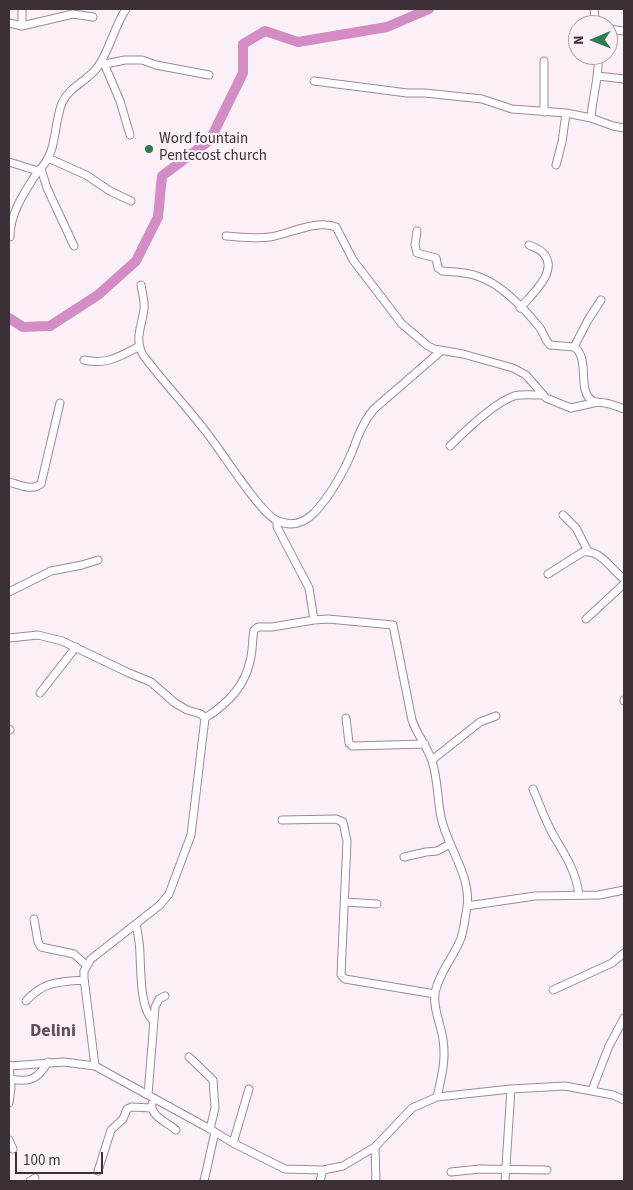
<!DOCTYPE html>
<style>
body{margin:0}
#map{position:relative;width:633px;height:1190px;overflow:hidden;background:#fcf0f8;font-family:"Source Sans 3",sans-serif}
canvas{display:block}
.frame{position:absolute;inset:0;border:10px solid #3b2f38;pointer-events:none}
.north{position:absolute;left:568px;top:15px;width:50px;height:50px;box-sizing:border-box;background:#fcf0f8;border:1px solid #afa3ab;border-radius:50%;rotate:269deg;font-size:14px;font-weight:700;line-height:20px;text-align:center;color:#3b2f38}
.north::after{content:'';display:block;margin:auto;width:18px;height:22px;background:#2d7e4f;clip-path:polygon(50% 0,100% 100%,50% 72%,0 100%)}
.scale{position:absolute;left:15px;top:1152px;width:88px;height:22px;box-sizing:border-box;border:2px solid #3b2f38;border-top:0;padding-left:6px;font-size:15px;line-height:18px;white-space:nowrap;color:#3b2f38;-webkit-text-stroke:4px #fcf0f8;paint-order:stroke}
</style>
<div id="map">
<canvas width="633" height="1190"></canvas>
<div class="frame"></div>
<div class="north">N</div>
<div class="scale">100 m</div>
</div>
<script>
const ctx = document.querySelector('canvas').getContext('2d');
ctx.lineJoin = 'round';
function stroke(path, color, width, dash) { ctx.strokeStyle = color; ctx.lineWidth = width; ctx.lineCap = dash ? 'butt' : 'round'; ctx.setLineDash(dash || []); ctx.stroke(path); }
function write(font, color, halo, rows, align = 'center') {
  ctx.font = font + ' "Source Sans 3",sans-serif'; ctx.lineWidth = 4.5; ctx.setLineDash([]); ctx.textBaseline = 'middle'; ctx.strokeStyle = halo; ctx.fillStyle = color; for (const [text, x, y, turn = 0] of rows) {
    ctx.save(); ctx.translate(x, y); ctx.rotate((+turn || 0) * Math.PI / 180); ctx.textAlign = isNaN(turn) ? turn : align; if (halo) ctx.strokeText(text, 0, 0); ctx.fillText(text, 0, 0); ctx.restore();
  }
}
const river = new Path2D(`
 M9,318L23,327L50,326L98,295L136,261L158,217L162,176L210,140L243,73V44L265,31L298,42L387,27L429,9`);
const minor = new Path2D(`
 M594,9L596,25
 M9,23L22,26L73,14L93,17
 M22,26V9
 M608,29L624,31
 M103,61L120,101L130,135
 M105,64L125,60H142L156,65L209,75
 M598,76L624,79
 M314,81L407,93H425L482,99L512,109L566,113L591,118L613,126L624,128
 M544,112V61
 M591,118C592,97 600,76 598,55
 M48,158L86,175L110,191L131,201
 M9,162L38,171C58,154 53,125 62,103C69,87 87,81 97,68C110,50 114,27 126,9
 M556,165L562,142L566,113
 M41,169L47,188L74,246
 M417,231L415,245L417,253L436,258L438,268L442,271C453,272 466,272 477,276C500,283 525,309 540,328C544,334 545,340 550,345L574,347C591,358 576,392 593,401C597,403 601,402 605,403C612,404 618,407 624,409
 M226,236C241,237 256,239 270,237C289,234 317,219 336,227L353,260L402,324L428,346L434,349L463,354L513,368L526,375L546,398L571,408L598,402
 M10,237C10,212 25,192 38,171
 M141,285C142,292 145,301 144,309C142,326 134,339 143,355C164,383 189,409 210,437C223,454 260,512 276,520C290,527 303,524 314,513C330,496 343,473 352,452C358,436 363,422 374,409L441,351
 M520,308C531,295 560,271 543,253C540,249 533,247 529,245
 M574,347L588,320L601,300
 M84,360C107,365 118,357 138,347
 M450,446C465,431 494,403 514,396C522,394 533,395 541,395
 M9,482C20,485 32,491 41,484L60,403
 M563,515L576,528L588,551
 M277,521V527L309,588L314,620
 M548,574L583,552C602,550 611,570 624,579
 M9,592L51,571L82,565L98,560
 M586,619L624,584
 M9,638L38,635L62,641L129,673L151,682L175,703L187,710L201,714L205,718L191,835L169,894L160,905L91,959L84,971V978L95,1066
 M40,693L76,647
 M624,701V700
 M205,718C226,705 245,686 250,661C253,651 252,640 254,630L258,627H272L314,620L328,619L393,625L412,720C417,735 427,746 432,761C438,779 437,798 441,817C447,847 472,876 467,908C465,917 464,929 461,938C454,957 439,972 435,993C433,1007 439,1020 442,1034C447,1057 442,1075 437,1097
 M346,718L349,743L352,746L425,744
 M9,729L10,730
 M432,760L480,722L496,716
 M533,789C540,805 546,823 555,838C567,858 576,872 579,895
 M282,820L336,819L343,822L347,841L341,975L345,979L435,994
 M404,857L426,852L437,851L450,844
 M345,902L377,904
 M467,906L535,896L599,895L624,890
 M34,919L38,942L41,947L74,954L86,965
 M136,924C138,934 140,944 140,955C141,971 140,1011 154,1021
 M553,990L612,963L624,953
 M26,1001C44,981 59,982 84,980
 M189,1057L213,1080L215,1108L210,1129
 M9,1066L64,1062L95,1066L210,1129L233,1143L285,1169L323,1170L343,1166L375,1147L412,1108L437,1097L511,1089L565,1086L613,1095L624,1100
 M10,1079C30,1083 38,1079 48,1062
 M592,1090L609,1046L624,1018
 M148,1095L155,1007L159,999L165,996
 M9,1103L11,1088L9,1065
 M152,1104C150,1116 168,1123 176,1130
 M9,1140L13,1149
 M233,1143L249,1089
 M375,1147L376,1181
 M98,1171L111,1130L123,1119L127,1109L132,1107L151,1108
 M451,1172L480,1169L547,1170
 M30,1181L35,1178
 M204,1181L215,1132
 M320,1181L323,1170
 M505,1181L511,1089`);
const markers = [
 [149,149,5,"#2d7e4f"]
];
const poiNames = [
 ["Word fountain",159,140],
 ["Pentecost church",159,157]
];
const quarterNames = [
 ["Delini",53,1032]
];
stroke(river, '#d38cc4', 10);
stroke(minor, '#a1869b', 9);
stroke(minor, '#fff', 7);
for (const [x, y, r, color] of markers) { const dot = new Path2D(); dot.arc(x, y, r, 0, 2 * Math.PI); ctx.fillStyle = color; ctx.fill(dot); stroke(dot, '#fcf0f8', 2); }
write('15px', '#3b2f38', '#fcf0f8', poiNames, 'left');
write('bold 18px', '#644b5e', '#fcf0f8', quarterNames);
</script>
